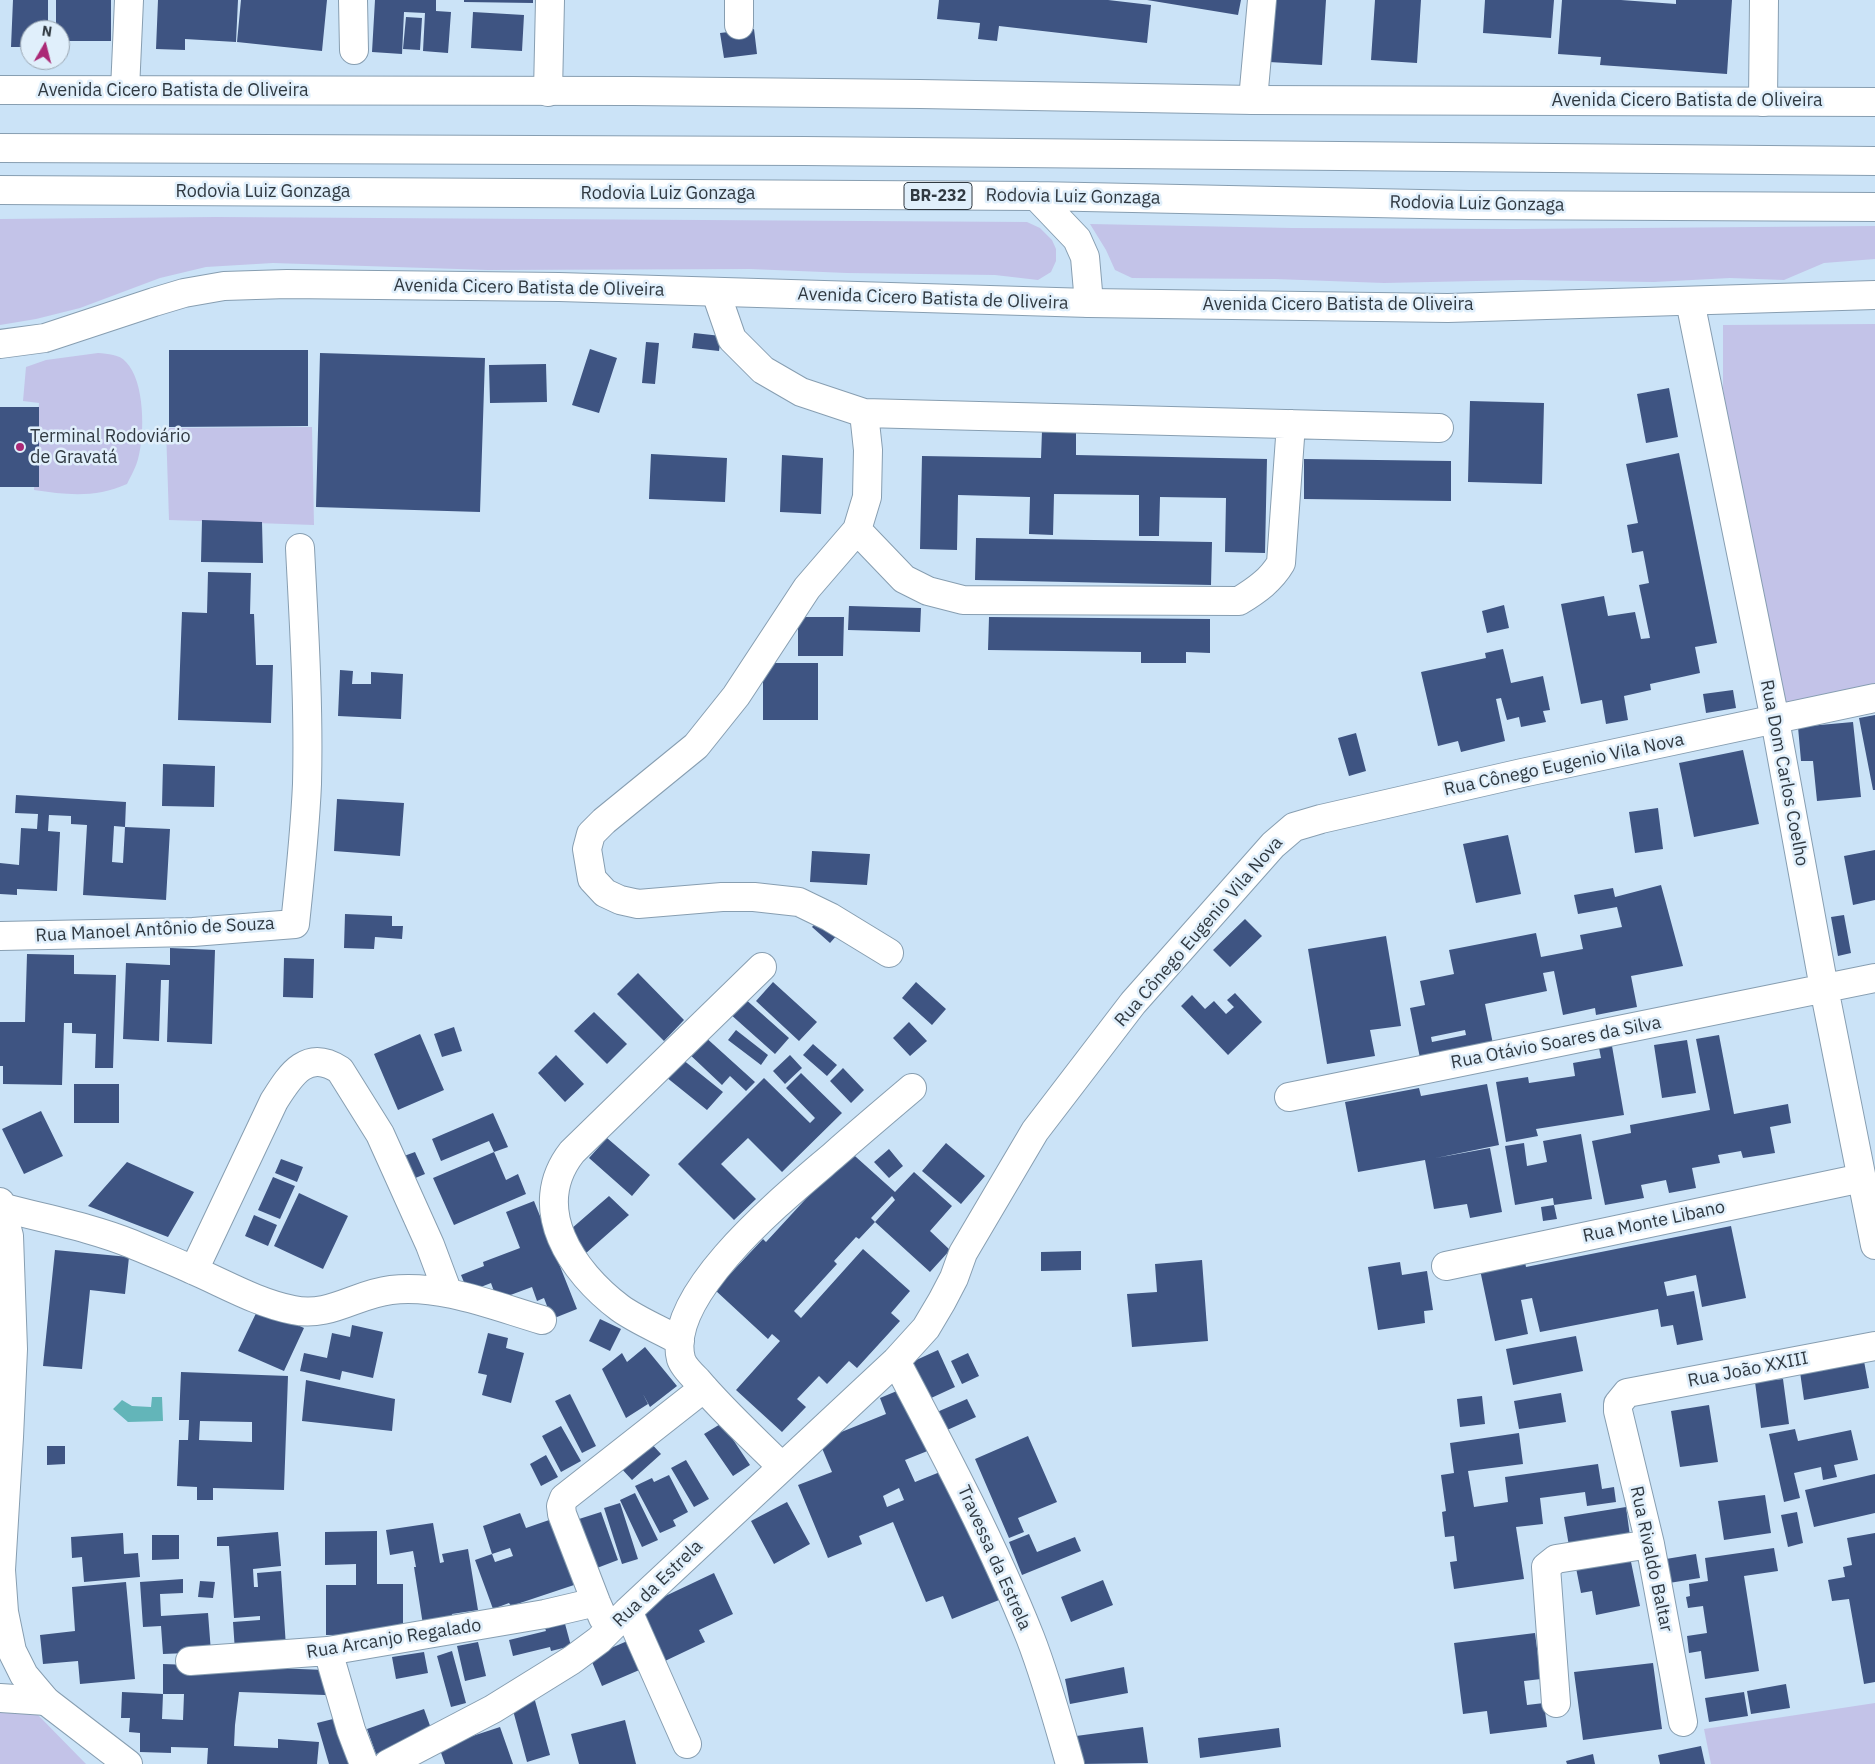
<!DOCTYPE html>
<meta charset="utf-8">
<style>
body{margin:0}
#map{position:relative;width:1875px;height:1764px;overflow:hidden;background:#cbe3f7;font-family:"IBM Plex Sans",sans-serif}
canvas{display:block}
.north{position:absolute;left:20px;top:20px;width:50px;height:50px;box-sizing:border-box;background:#e0effb;border:1px solid #9aa6b1;border-radius:50%;rotate:8deg;font-size:14px;font-weight:700;line-height:20px;text-align:center;color:#303941}
.north::after{content:'';display:block;margin:auto;width:18px;height:22px;background:#ab2976;clip-path:polygon(50% 0,100% 100%,50% 72%,0 100%)}
</style>
<div id="map">
<canvas width="1875" height="1764"></canvas>
<div class="north">N</div>
</div>
<script>
const ctx = document.querySelector('canvas').getContext('2d');
ctx.lineJoin = 'round';
function paint(path, color) { ctx.fillStyle = color; ctx.fill(path, 'evenodd'); }
function stroke(path, color, width, dash) { ctx.strokeStyle = color; ctx.lineWidth = width; ctx.lineCap = dash ? 'butt' : 'round'; ctx.setLineDash(dash || []); ctx.stroke(path); }
function write(font, color, halo, rows, align = 'center') {
  ctx.font = font + ' "IBM Plex Sans",sans-serif'; ctx.lineWidth = 5; ctx.setLineDash([]); ctx.textBaseline = 'middle'; ctx.strokeStyle = halo; ctx.fillStyle = color; for (const [text, x, y, turn = 0] of rows) {
    ctx.save(); ctx.translate(x, y); ctx.rotate((+turn || 0) * Math.PI / 180); ctx.textAlign = isNaN(turn) ? turn : align; if (halo) ctx.strokeText(text, 0, 0); ctx.fillText(text, 0, 0); ctx.restore();
  }
}
const green = new Path2D(`
 M216,217L1027,222L1040,228L1052,240L1056,249V261L1051,272L1038,280L995,275L847,273L750,269L488,270L273,263L206,267L160,278L80,308L36,319L0,325V219Z
 M1090,224L1292,228L1516,229L1875,226V259L1824,263L1784,280L1730,278L1654,282L1522,280L1384,283L1275,279L1132,278L1115,270L1106,250Z
 M1875,324V685L1781,706L1743,517L1723,388V325Z
 M98,353C108,354 119,354 126,362C145,381 145,435 138,459C136,467 131,476 127,484C96,498 67,495 34,490L39,403L23,401L26,367L46,360Z
 M312,427L314,525L169,520L166,428Z
 M1875,1703V1764H1711L1704,1729Z
 M0,1711L38,1715L86,1764H0Z`);
const water = new Path2D(`
 M152,1397H162L163,1421L128,1422L113,1409L122,1400L132,1406L151,1407Z`);
const building = new Path2D(`
 M13,0H48V30H30V47H11Z
 M56,0H111V41H60V30H56Z
 M158,0H238L236,42L185,39V50L156,49Z
 M241,0H327L322,51L237,42Z
 M375,0H436V11L451,12L448,53L423,51L425,13L404,12L402,54L372,52Z
 M464,0H533V3L464,2Z
 M939,0H1108L1151,5L1147,43L999,26L997,41L978,39L980,23L937,19Z
 M1147,0H1241L1238,15Z
 M1273,0H1326L1322,65L1269,62Z
 M1375,0H1421L1417,63L1371,60Z
 M1485,0H1554L1551,38L1483,33Z
 M1562,0H1621L1676,4V0H1732L1727,74L1600,65L1601,57L1558,54Z
 M473,12L524,15L522,51L471,48Z
 M406,17L422,18L420,50L403,49Z
 M754,29L757,54L724,58L720,33Z
 M694,333L721,336L719,351L692,348Z
 M646,342L659,343L655,384L642,383Z
 M590,349L617,358L599,413L572,405Z
 M169,350H308V426L169,427Z
 M320,353L485,358L480,512L316,507Z
 M546,364L547,402L490,403L489,365Z
 M1669,388L1678,437L1646,443L1637,394Z
 M1470,401L1544,403L1542,484L1468,482Z
 M0,407H39V487H0Z
 M1042,431L1076,432V455L1267,459L1265,553L1225,552L1226,498L1160,497L1159,536H1139V495L1054,494L1053,535L1029,534L1030,497L958,495L957,550L920,549L922,456L1041,458Z
 M1679,453L1717,643L1695,647L1700,673L1650,684L1651,690L1624,696L1628,720L1606,724L1602,700L1581,704L1561,604L1604,596L1608,616L1635,612L1641,639L1650,638L1639,585L1649,583L1643,551L1632,553L1627,525L1638,523L1626,464Z
 M651,454L727,458L725,502L649,499Z
 M782,455L823,458L821,514L780,512Z
 M1304,459L1451,461V501L1304,499Z
 M202,520L262,522L263,563L201,562Z
 M976,538L1212,542L1211,585L975,580Z
 M208,572L251,573L250,614H254L256,665H273L271,723L178,720L182,612L207,613Z
 M1504,605L1509,628L1487,633L1482,611Z
 M849,606L921,608L920,632L848,630Z
 M798,617H844L843,656H798Z
 M989,617L1210,619V653L1186,652V663H1141V652L988,650Z
 M1503,649L1511,683L1543,676L1550,710L1543,711L1546,722L1521,727L1519,717L1507,720L1501,698L1496,699L1505,741L1461,752L1458,741L1438,746L1421,672L1486,658L1485,653Z
 M763,663H818V720H763Z
 M340,670L353,671L352,684H371V672L403,674L401,719L338,716Z
 M1733,690L1736,708L1706,713L1703,694Z
 M1875,715V790H1873L1859,718Z
 M1853,722L1861,797L1817,801L1813,761H1801L1798,727Z
 M1356,733L1366,771L1349,776L1338,738Z
 M1743,750L1759,824L1694,837L1679,763Z
 M163,764L215,766L214,807L162,806Z
 M16,795L126,802L125,827L114,826L112,862L123,863L125,827L170,829L166,900L83,895L87,825L71,824V816L49,815L48,831L60,832L57,891L17,889V895L0,894V863L19,865L21,828L37,829L38,814L15,813Z
 M337,799L404,803L400,856L334,851Z
 M1658,808L1663,849L1635,853L1629,812Z
 M1508,835L1521,894L1476,903L1463,844Z
 M1875,850V900L1853,905L1844,856Z
 M812,851L870,854L867,885L810,882Z
 M1661,885L1683,966L1631,976L1637,1007L1596,1015L1595,1008L1563,1015L1554,971L1543,973L1547,991L1485,1004L1493,1044L1420,1058L1410,1008L1425,1005L1420,981L1454,974L1449,950L1536,933L1541,957L1583,949L1580,935L1622,927L1617,907L1578,914L1574,895L1613,888L1615,897ZM1465,1030L1466,1035L1432,1042L1431,1037Z
 M345,914L392,916V926H403L402,939L375,937L374,949L344,948Z
 M1844,915L1851,953L1838,956L1831,917Z
 M820,918L838,934L830,943L812,927Z
 M1245,919L1262,936L1230,967L1213,950Z
 M1386,936L1401,1026L1370,1030L1375,1056L1327,1064L1308,949Z
 M170,948L215,950L212,1044L167,1042L169,980H161L159,1041L123,1039L126,963L170,965Z
 M27,954L74,955V974L116,975L113,1068H95L96,1034L72,1033V1023H64L62,1085L3,1084V1066H0V1022H25Z
 M284,958L314,959L313,998L283,997Z
 M638,973L684,1020L664,1041L617,994Z
 M773,982L817,1022L799,1041L756,1001Z
 M916,982L946,1009L932,1025L902,998Z
 M1235,993L1262,1022L1228,1055L1181,1006L1192,995L1205,1009L1214,1001L1226,1014L1234,1007L1227,1000Z
 M743,997L789,1038L775,1054L729,1013Z
 M594,1012L627,1044L607,1064L574,1031Z
 M909,1022L927,1041L910,1056L893,1038Z
 M454,1027L462,1051L442,1057L434,1034Z
 M736,1030L768,1055L761,1065L728,1040Z
 M420,1034L444,1090L398,1110L374,1054Z
 M703,1035L755,1082L746,1091L730,1076L722,1085L687,1052Z
 M1719,1035L1734,1114L1788,1104L1791,1123L1770,1127L1775,1153L1743,1158L1741,1151L1718,1155L1720,1163L1692,1168L1696,1188L1669,1193L1666,1180L1641,1185L1644,1198L1605,1205L1592,1141L1631,1133L1630,1125L1710,1110L1696,1039Z
 M1687,1040L1696,1093L1662,1098L1654,1045Z
 M813,1044L837,1065L827,1076L803,1055Z
 M1612,1046L1624,1115L1536,1129L1538,1136L1506,1142L1496,1082L1528,1077L1529,1083L1575,1076L1573,1063L1601,1058L1599,1048Z
 M556,1055L584,1084L565,1102L538,1073Z
 M790,1055L802,1068L785,1084L773,1071Z
 M682,1059L723,1092L707,1110L666,1077Z
 M843,1068L864,1090L851,1103L830,1081Z
 M801,1073L842,1113L782,1172L748,1138L721,1164L756,1199L734,1220L678,1164L764,1078L810,1123L815,1118L786,1088Z
 M74,1084H119V1123H74Z
 M1487,1084L1499,1145L1436,1158L1490,1148L1502,1212L1470,1218L1467,1204L1434,1209L1425,1160L1358,1172L1345,1102L1419,1088L1421,1096Z
 M41,1111L63,1156L24,1174L2,1129Z
 M493,1113L508,1147L494,1152L489,1141L441,1161L432,1139Z
 M1581,1134L1592,1199L1554,1205L1553,1198L1515,1205L1505,1146L1524,1143L1527,1166L1547,1162L1543,1141Z
 M607,1138L650,1175L632,1196L589,1158Z
 M946,1143L985,1176L961,1204L922,1171Z
 M846,1148L895,1192L914,1172L952,1206L930,1231L950,1250L930,1272L875,1222L859,1239L856,1237L834,1261L837,1264L794,1311L801,1318L863,1249L910,1291L891,1313L900,1321L857,1368L849,1361L827,1384L819,1376L797,1399L806,1407L782,1432L736,1390L780,1341L772,1334L768,1339L715,1290L763,1239L766,1242L826,1177ZM892,1196L895,1200L875,1222L871,1218Z
 M889,1149L903,1166L889,1178L874,1162Z
 M415,1152L425,1174L413,1179L404,1156Z
 M494,1152L506,1180L518,1174L526,1194L454,1225L433,1178Z
 M281,1159L303,1167L297,1182L275,1173Z
 M127,1162L194,1192L168,1237L88,1206Z
 M273,1177L295,1186L280,1219L258,1210Z
 M299,1193L348,1216L323,1269L274,1246Z
 M609,1196L629,1215L585,1254L571,1229Z
 M534,1201L577,1309L552,1319L544,1298L537,1301L532,1287L497,1300L491,1283L468,1292L461,1275L484,1266L483,1262L520,1248L506,1212Z
 M1554,1205L1557,1219L1543,1221L1541,1207Z
 M254,1215L277,1225L268,1246L245,1236Z
 M1731,1226L1746,1298L1702,1307L1696,1275L1664,1282L1667,1296L1694,1291L1703,1340L1677,1345L1673,1325L1661,1327L1658,1309L1540,1332L1532,1298L1521,1300L1528,1334L1495,1341L1479,1265L1524,1256L1526,1267Z
 M55,1250L129,1257L125,1294L90,1290L82,1369L43,1366Z
 M1081,1251V1270L1041,1271V1252Z
 M1202,1260L1208,1341L1132,1347L1127,1294L1157,1292L1155,1264Z
 M1400,1262L1402,1275L1427,1271L1433,1310L1424,1311L1425,1323L1378,1330L1368,1267Z
 M259,1307L304,1328L284,1371L238,1351Z
 M600,1319L621,1329L610,1351L589,1341Z
 M352,1325L383,1332L373,1378L342,1371L340,1380L300,1371L304,1353L327,1358L332,1333L350,1337Z
 M488,1333L508,1338L506,1348L524,1353L511,1403L482,1395L487,1375L478,1373Z
 M1576,1336L1583,1371L1513,1385L1506,1349Z
 M645,1347L677,1386L650,1407L643,1394L648,1404L626,1418L602,1369L622,1353L627,1362Z
 M938,1350L955,1387L929,1399L912,1362Z
 M968,1353L979,1376L962,1384L951,1361Z
 M1864,1361L1869,1388L1804,1400L1800,1372Z
 M181,1372L288,1376L284,1490L213,1488V1500H197V1487L177,1486L179,1440H188L189,1420H179ZM200,1421L252,1422V1442L199,1440Z
 M1783,1379L1789,1424L1761,1428L1755,1382Z
 M306,1380L395,1399L392,1431L302,1421Z
 M904,1388L930,1450L905,1460L915,1482L950,1468L1004,1598L952,1619L943,1596L926,1602L893,1522L859,1536L862,1544L828,1558L798,1485L832,1472L819,1441L886,1414L880,1398ZM899,1488L904,1500L887,1507L883,1496Z
 M1561,1393L1566,1422L1519,1429L1514,1401Z
 M570,1394L596,1446L582,1453L555,1401Z
 M1482,1396L1485,1424L1460,1427L1457,1399Z
 M967,1399L976,1417L945,1431L937,1412Z
 M1709,1405L1718,1462L1680,1467L1671,1411Z
 M722,1423L750,1465L733,1476L704,1434Z
 M561,1426L581,1461L561,1472L542,1436Z
 M1795,1429L1798,1441L1851,1430L1858,1460L1834,1465L1837,1477L1823,1480L1821,1467L1794,1473L1800,1498L1784,1502L1769,1434Z
 M1519,1433L1523,1464L1468,1471L1474,1507L1508,1502L1505,1477L1598,1464L1602,1489L1614,1487L1616,1502L1587,1506L1585,1492L1540,1498L1543,1524L1516,1527L1524,1579L1454,1589L1450,1562L1457,1561L1454,1536L1445,1537L1442,1512L1446,1511L1441,1475L1454,1473L1450,1443Z
 M1028,1436L1057,1502L1018,1518L1024,1532L1009,1538L975,1459Z
 M649,1441L661,1454L632,1480L620,1467Z
 M47,1446H65V1464L47,1465Z
 M546,1455L558,1477L541,1486L530,1464Z
 M686,1460L709,1499L694,1507L671,1468Z
 M1875,1474V1513L1814,1527L1805,1490Z
 M669,1475L688,1512L673,1520L676,1526L660,1533L635,1486L652,1478L654,1482Z
 M635,1493L658,1540L642,1547L620,1500Z
 M1765,1495L1771,1533L1724,1540L1718,1501Z
 M787,1502L810,1544L774,1564L751,1521Z
 M620,1503L638,1559L622,1564L604,1508Z
 M1626,1507L1630,1536L1569,1546L1564,1517Z
 M601,1512L618,1560L597,1568L579,1519Z
 M1797,1512L1803,1543L1788,1547L1781,1515Z
 M520,1513L526,1528L552,1519L574,1585L511,1606L509,1603L493,1609L475,1560L492,1554L495,1562L513,1556L510,1548L492,1554L483,1526Z
 M433,1523L440,1563L444,1562L442,1554L468,1549L478,1610L452,1614L453,1620L423,1625L414,1567H416L413,1551L390,1555L386,1530Z
 M377,1531V1584H403V1634L326,1635V1585H356V1564L325,1565V1532Z
 M278,1532L281,1566L253,1569L254,1587H258L257,1573L281,1571L286,1647L235,1651L233,1622L260,1620V1616L234,1618L229,1546H217V1537Z
 M123,1533L124,1554L138,1553L140,1577L84,1582L82,1557L72,1558L71,1537Z
 M1875,1533V1682L1864,1684L1849,1599L1832,1601L1828,1580L1845,1577L1843,1567L1852,1565L1847,1538Z
 M1029,1534L1037,1552L1075,1537L1081,1551L1022,1575L1009,1542Z
 M152,1535H179V1559L152,1560Z
 M1774,1548L1778,1571L1744,1576L1759,1671L1705,1679L1701,1651L1689,1653L1687,1636L1707,1633L1703,1606L1688,1608L1686,1597L1690,1596L1689,1584L1708,1581L1705,1558Z
 M1696,1554L1700,1578L1669,1583L1666,1559Z
 M1630,1557L1640,1606L1596,1615L1592,1591L1581,1593L1576,1568Z
 M714,1573L733,1614L699,1630L705,1642L665,1661L640,1608Z
 M183,1579V1593L160,1594L161,1616L208,1613L211,1652L163,1654L161,1626L143,1627L140,1582Z
 M1103,1580L1113,1605L1071,1622L1061,1597Z
 M200,1581L215,1582L213,1598L198,1597Z
 M126,1582L135,1679L80,1684L78,1661L43,1664L40,1635L75,1631L72,1587Z
 M564,1620L571,1646L551,1651L550,1647L513,1656L509,1640L546,1631L544,1625Z
 M1535,1633L1541,1679L1524,1681L1527,1705L1544,1703L1547,1727L1490,1734L1487,1711L1463,1714L1454,1643Z
 M632,1639L644,1668L602,1686L590,1657Z
 M478,1642L486,1676L465,1681L457,1646Z
 M452,1651L466,1703L451,1707L437,1656Z
 M424,1652L428,1673L396,1679L392,1657Z
 M1653,1663L1662,1729L1583,1740L1574,1672Z
 M163,1664L326,1670L325,1695L239,1692L235,1725L234,1746L278,1748V1739L319,1742L317,1764H207L208,1748L171,1747V1753L140,1752V1733L129,1732L130,1718H121L122,1692L163,1694L162,1719L183,1720L184,1694H163Z
 M1124,1667L1128,1693L1070,1704L1065,1679Z
 M1786,1684L1790,1708L1751,1714L1747,1691Z
 M1744,1692L1748,1716L1709,1722L1705,1698Z
 M534,1697L550,1755L527,1762L511,1703Z
 M424,1709L433,1734L376,1754L367,1729Z
 M341,1717L354,1764H329L317,1723Z
 M625,1720L636,1764H579L571,1734Z
 M500,1727L513,1764H445L439,1747Z
 M1143,1727L1148,1763L1080,1764L1076,1736Z
 M1279,1728L1281,1747L1200,1758L1198,1738Z
 M1701,1746L1705,1764H1660L1658,1755Z
 M1593,1754L1595,1764H1567L1566,1761Z`);
const minor = new Path2D(`
 M353,0L354,50
 M739,25V0
 M125,90L129,0
 M548,92L550,0
 M1253,100L1262,0
 M1763,102L1764,0
 M716,293L732,339L763,370L801,392L864,413L868,450L867,497L857,530L807,588L736,696L696,746L604,821L591,834L587,849L592,879L605,893L620,900L638,904L722,897H754L799,902L830,917L889,953
 M1690,301L1775,720L1824,988L1875,1245
 M864,413L1439,428
 M857,530L904,579L928,591L963,600L1239,601C1257,590 1271,580 1281,563L1291,424
 M0,936L193,932L295,924C300,877 305,831 307,784C309,705 304,627 300,548
 M1289,1097L1875,978
 M1,1207C45,1219 90,1227 132,1244C153,1253 174,1261 195,1271C227,1285 258,1303 293,1310C329,1318 356,1294 391,1290C441,1284 494,1306 542,1320
 M1446,1266L1862,1178
 M194,1270L274,1101C290,1076 306,1048 340,1070L380,1134L430,1245L448,1293
 M680,1341C661,1330 638,1321 620,1308C572,1272 528,1208 572,1152L762,967
 M896,1361C944,1452 992,1542 1030,1637C1046,1678 1058,1722 1070,1764
 M782,1467C753,1438 723,1411 697,1380C692,1375 683,1366 681,1359C664,1293 790,1193 835,1154C860,1132 886,1110 912,1088
 M628,1611L687,1744
 M603,1618L596,1602L562,1514L561,1506L564,1498L704,1388
 M328,1651L351,1730L364,1764
 M190,1661L328,1651L545,1614L596,1602
 M0,1698L46,1701
 M1556,1703L1546,1567L1556,1559L1650,1544
 M1683,1722L1650,1544L1618,1411V1404L1627,1393L1875,1346
 M388,1764L493,1709L572,1660L599,1640L628,1611L896,1361L926,1328L942,1301L954,1278L963,1253L1035,1131L1133,1003L1273,845L1294,827L1321,819L1522,773L1875,698`);
const major = new Path2D(`
 M0,90L633,91L920,94L1253,100L1875,102
 M0,344L45,338L154,302L184,293L224,286L287,284L559,287L1089,303L1448,308L1875,295
 M0,1202L9,1236L13,1349L9,1437L1,1570L4,1612L12,1651L24,1675L46,1701L128,1764`);
const highway = new Path2D(`
 M0,148L804,151L1875,161
 M0,190L1036,196L1469,205L1875,207
 M1036,196L1077,239L1085,257L1089,303`);
const markers = [
 [20,447,5,"#ab2976"]
];
const shields = [
 [938,196,68]
];
const shieldNames = [
 ["BR-232",938,196]
];
const streetNames = [
 ["Avenida Cicero Batista de Oliveira",173,91],
 ["Avenida Cicero Batista de Oliveira",1687,101],
 ["Rodovia Luiz Gonzaga",263,192],
 ["Rodovia Luiz Gonzaga",668,194],
 ["Rodovia Luiz Gonzaga",1073,197,1],
 ["Rodovia Luiz Gonzaga",1477,204,1],
 ["Avenida Cicero Batista de Oliveira",529,288,1],
 ["Avenida Cicero Batista de Oliveira",933,299,2],
 ["Avenida Cicero Batista de Oliveira",1338,305],
 ["Rua Cônego Eugenio Vila Nova",1564,765,-12],
 ["Rua Dom Carlos Coelho",1784,773,79],
 ["Rua Manoel Antônio de Souza",155,930,-3],
 ["Rua Cônego Eugenio Vila Nova",1199,932,-49],
 ["Rua Otávio Soares da Silva",1556,1043,-11],
 ["Rua Monte Libano",1654,1222,-12],
 ["Rua João XXIII",1748,1370,-11],
 ["Travessa da Estrela",994,1558,66],
 ["Rua Rivaldo Baltar",1651,1559,78],
 ["Rua da Estrela",658,1584,-44],
 ["Rua Arcanjo Regalado",394,1639,-9]
];
const poiNames = [
 ["Terminal Rodoviário",30,437],
 ["de Gravatá",30,458]
];
paint(green, '#c3c3e8');
paint(water, '#63b5b9');
paint(building, '#3e5482');
stroke(minor, '#879eb1', 30);
stroke(major, '#879eb1', 30);
stroke(highway, '#879eb1', 30);
stroke(minor, '#fff', 28);
stroke(major, '#fff', 28);
stroke(highway, '#fff', 28);
for (const [x, y, r, color] of markers) { const dot = new Path2D(); dot.arc(x, y, r, 0, 2 * Math.PI); ctx.fillStyle = color; ctx.fill(dot); stroke(dot, '#e0effb', 2); }
for (const [x, y, w] of shields) { const box = new Path2D(); box.roundRect(x - w / 2, y - 13.5, w, 27, 4); ctx.fillStyle = '#e0effb'; ctx.fill(box); stroke(box, '#303941', 1); }
write('bold 16px', '#303941', null, shieldNames);
write('18px', '#303941', '#e0effb', streetNames);
write('18px', '#303941', '#e0effb', poiNames, 'left');
</script>
